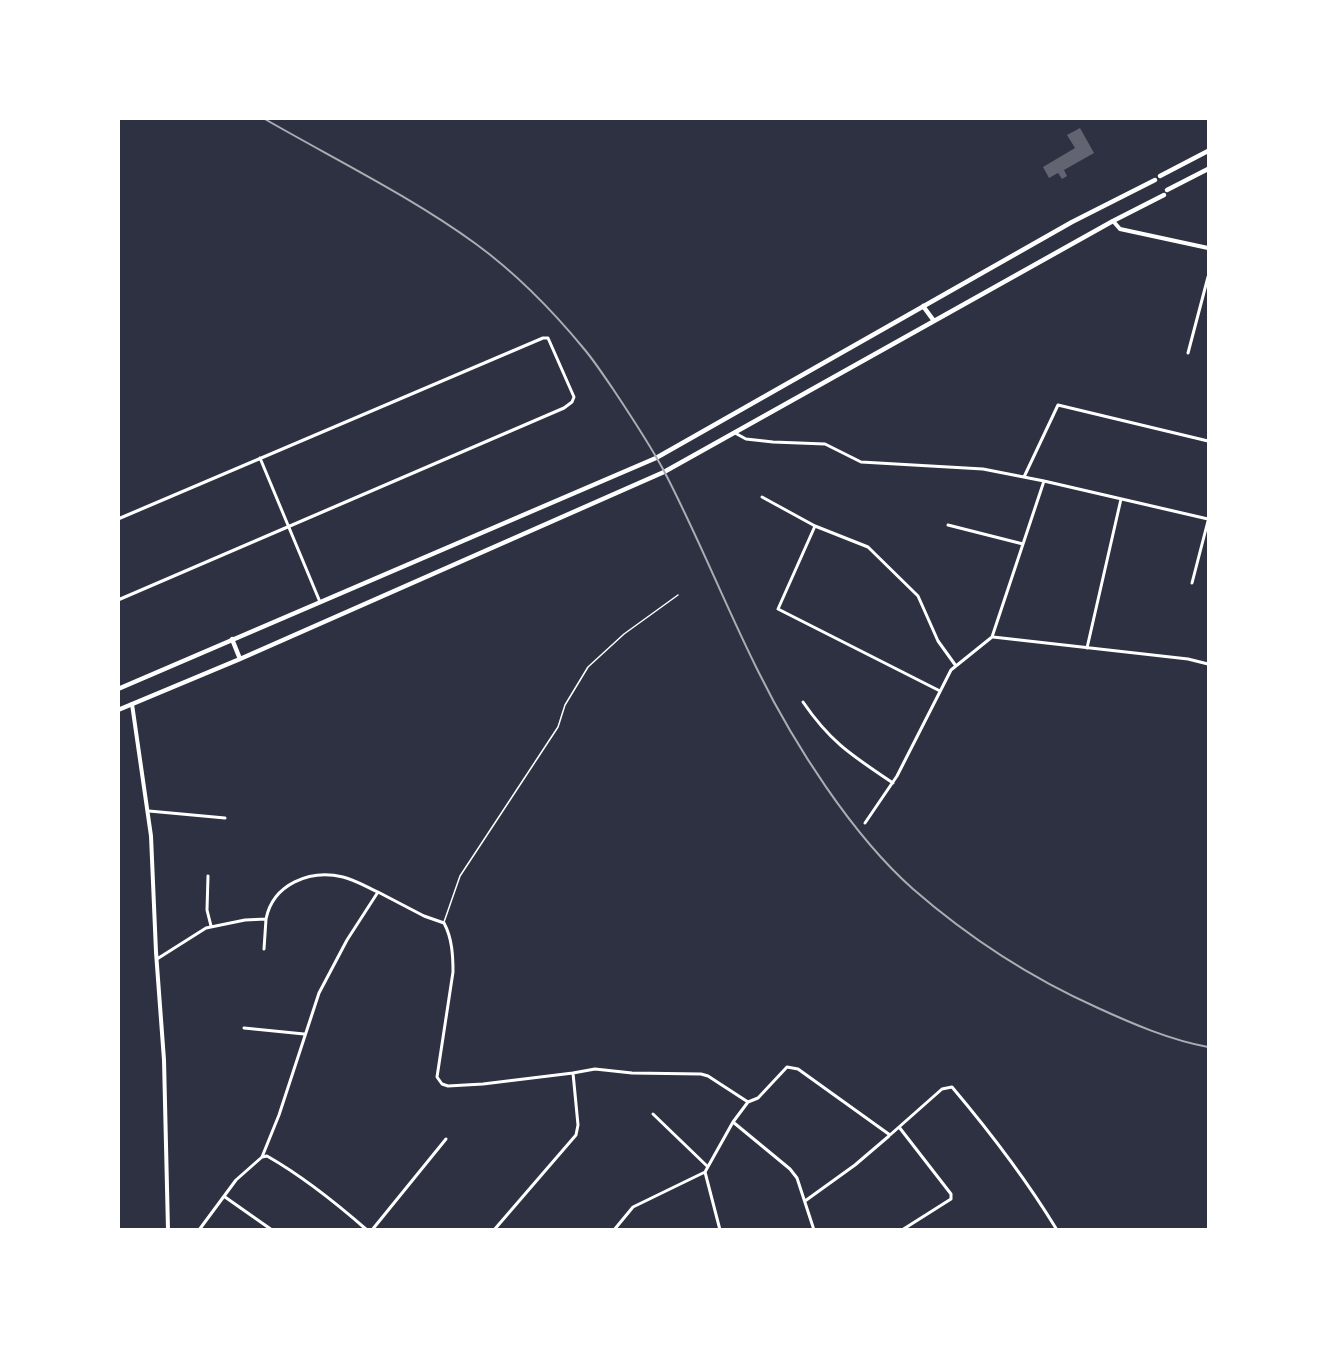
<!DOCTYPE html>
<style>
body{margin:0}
#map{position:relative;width:1327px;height:1348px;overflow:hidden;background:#2d3142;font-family:Arial,sans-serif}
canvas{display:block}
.frame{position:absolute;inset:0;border:120px solid #fff;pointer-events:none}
</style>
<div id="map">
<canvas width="1327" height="1348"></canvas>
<div class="frame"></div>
</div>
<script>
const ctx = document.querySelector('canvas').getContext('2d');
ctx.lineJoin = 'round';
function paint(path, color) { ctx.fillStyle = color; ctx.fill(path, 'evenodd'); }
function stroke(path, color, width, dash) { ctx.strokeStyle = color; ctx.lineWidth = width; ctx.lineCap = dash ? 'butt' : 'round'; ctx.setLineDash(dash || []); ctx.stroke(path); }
const building = new Path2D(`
 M1080,128L1094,153L1064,170L1067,176L1062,179L1058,173L1049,178L1043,167L1075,148L1067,135Z`);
const service = new Path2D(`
 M444,922L460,876L558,727L565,705L588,667L624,634L678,595`);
const minor = new Path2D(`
 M1188,353L1208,277
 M735,433L746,439L773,442L825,444L861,462L983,469L1044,481L1208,519
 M260,458L320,602
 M1024,477L1058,405L1208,441
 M762,497L815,526L868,547L918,596L938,641L956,666
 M118,519L543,338H548L574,397L572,402L564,408L118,600
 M948,525L1023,544
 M815,526L778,609L940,691
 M1192,583L1208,521
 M993,637L1188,659L1208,664
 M1087,648L1121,499
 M803,702C831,743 853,756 893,783
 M149,811L225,818
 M865,823L897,776L951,670L992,637L1044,481
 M208,876L207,910L211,926
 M266,919C273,884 310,869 343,877C355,880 367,887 378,892
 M157,959L206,928L245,920L266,919L264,949
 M244,1028L304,1034
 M573,1073L595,1069L632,1073L701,1074L708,1076L748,1102
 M748,1102L758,1098L787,1067L798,1069L890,1135L942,1089L952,1087C990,1132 1026,1179 1057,1230
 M653,1114L707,1166
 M733,1122L790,1169L797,1178L814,1230
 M899,1127L951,1194V1199L902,1230
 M262,1157L267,1156C304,1177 335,1202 367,1230
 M705,1172L720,1230
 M225,1197L272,1230
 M805,1201L855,1165L889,1136
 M199,1230L236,1180L262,1157L279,1115L319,993L347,940L378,892L424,916L444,923C452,938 453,955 453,972L437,1077L442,1084L448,1086L483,1084L573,1073L578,1125L576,1135L494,1230
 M372,1230L446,1139
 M614,1230L633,1207L705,1172L733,1122L748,1102`);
const tertiary = new Path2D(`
 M132,704L151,836L156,952L164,1060L168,1230`);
const secondary = new Path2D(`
 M1113,221L1120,229L1208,248`);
const trunk = new Path2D(`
 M1160,176L1208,151
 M1167,190L1208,169
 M923,306L934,321
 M232,639L240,659
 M118,689L656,458L1072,222L1155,180
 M118,710L240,659L664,472L1113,221L1164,195`);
const rail = new Path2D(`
 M263,118C334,159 410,196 476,244C517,274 553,311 585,350C595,362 604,376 613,389C631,416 649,443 664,471C698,536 725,605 758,671C794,744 852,835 913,889C968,937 1031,978 1098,1008C1133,1024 1170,1040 1208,1047`);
paint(building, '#626471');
stroke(service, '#fff', 1.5);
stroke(minor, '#fff', 3);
stroke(tertiary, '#fff', 4);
stroke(secondary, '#fff', 4);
stroke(trunk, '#fff', 4.5);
stroke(rail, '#abadb3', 2);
</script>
